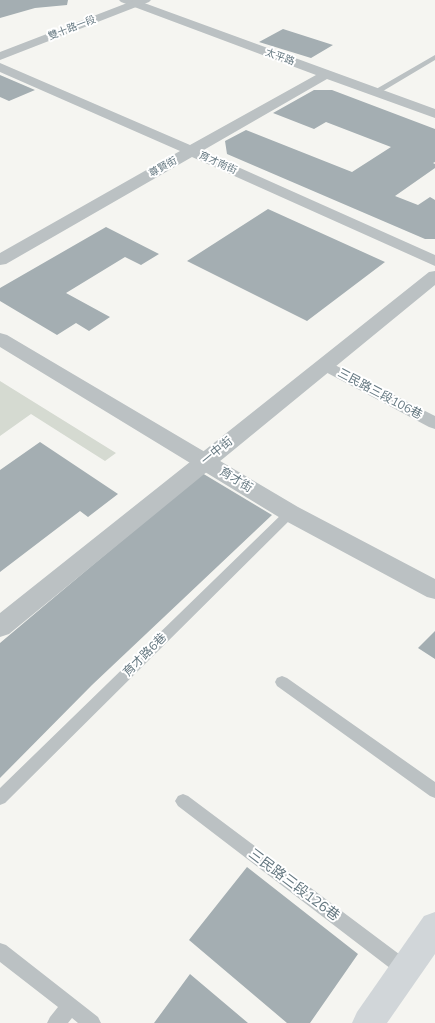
<!DOCTYPE html>
<meta charset="utf-8">
<style>
body{margin:0}
canvas{display:block;background:#f5f5f1}
</style>
<canvas width="435" height="1023"></canvas>
<script>
const ctx = document.querySelector('canvas').getContext('2d');
ctx.lineJoin = 'round';
function paint(path, color) { ctx.fillStyle = color; ctx.fill(path, 'evenodd'); }
function write(font, color, halo, rows, align = 'center') {
  ctx.font = font + ' Mulish,"Noto Sans TC",sans-serif'; ctx.lineWidth = 4; ctx.setLineDash([]); ctx.textBaseline = 'middle'; ctx.strokeStyle = halo; ctx.fillStyle = color; for (const [text, x, y, turn = 0] of rows) {
    ctx.save(); ctx.translate(x, y); ctx.rotate((+turn || 0) * Math.PI / 180); ctx.textAlign = isNaN(turn) ? turn : align; if (halo) ctx.strokeText(text, 0, 0); ctx.fillText(text, 0, 0); ctx.restore();
  }
}
const green = new Path2D(`
 M0,381L116,453L105,461L31,414L0,436Z`);
const building = new Path2D(`
 M0,0H68L67,5L35,8L0,18Z
 M283,29L333,45L311,58L259,42Z
 M0,75L35,90L9,101L0,97Z
 M314,90H332L435,129V162L433,163L435,164V168L395,196L418,205L430,197L435,200V239H425L227,154L225,141L246,130L352,172L391,147L326,122L314,129L273,113Z
 M268,209L385,262L307,321L187,261Z
 M106,227L159,254L141,265L125,257L66,293L110,317L89,331L76,323L57,335L0,301V288Z
 M40,442L118,494L88,517L80,511L0,572V470Z
 M202,473L272,515L92,685L0,778V643Z
 M435,631V659L418,648Z
 M247,867L358,954L310,1023H287L189,940Z
 M190,974L248,1023H154Z`);
const service = new Path2D(`
 M435,55V60L378,94H372L371,92Z
 M290,509L294,510L296,513L294,516L5,803L0,805V788L286,510Z
 M282,676L287,678L435,782V798L430,796L277,686L275,682L277,678Z
 M183,794L188,796L411,963L414,969L411,975L405,978L399,975L178,806L175,801L178,796Z
 M0,943L6,945L98,1017L101,1023H78L72,1018L68,1023H47L50,1017L58,1007L0,962Z`);
const pedestrian = new Path2D(`
 M325,360L435,416V429L429,427L320,369L317,365L320,361Z`);
const minor = new Path2D(`
 M119,0H136L435,109V118L327,79L202,151L435,255V266L192,157L6,264L0,265V253L180,151L0,72V63L190,145L316,75L121,2Z
 M0,333L7,335L298,507L435,579V599L427,597L282,519L0,347Z`);
const tertiary = new Path2D(`
 M135,0H151L149,2L0,60V52Z
 M435,271V285L9,634L0,637V613L429,272Z`);
const secondary = new Path2D(`
 M435,912V954L387,1023H352L357,1012L424,916Z`);
const farStreetnames = [
 ["雙十路一段",72,28,-21],
 ["太平路",280,57,20],
 ["育才南街",218,163,24],
 ["尊賢街",163,167,-29]
];
const streetNames = [
 ["三民路三段106巷",380,394,28],
 ["一中街",217,451,-39],
 ["育才街",236,480,31],
 ["育才路6巷",145,655,-45]
];
const nearStreetnames = [
 ["三民路三段126巷",294,885,37]
];
paint(green, '#d5dad1');
paint(building, '#a4aeb2');
paint(service, '#bbc1c3');
paint(pedestrian, '#bbc1c3');
paint(minor, '#bbc1c3');
paint(tertiary, '#bbc1c3');
paint(secondary, '#d1d6d9');
write('10px', '#657881', '#fff', farStreetnames);
write('12px', '#657881', '#fff', streetNames);
write('14px', '#657881', '#fff', nearStreetnames);
</script>
